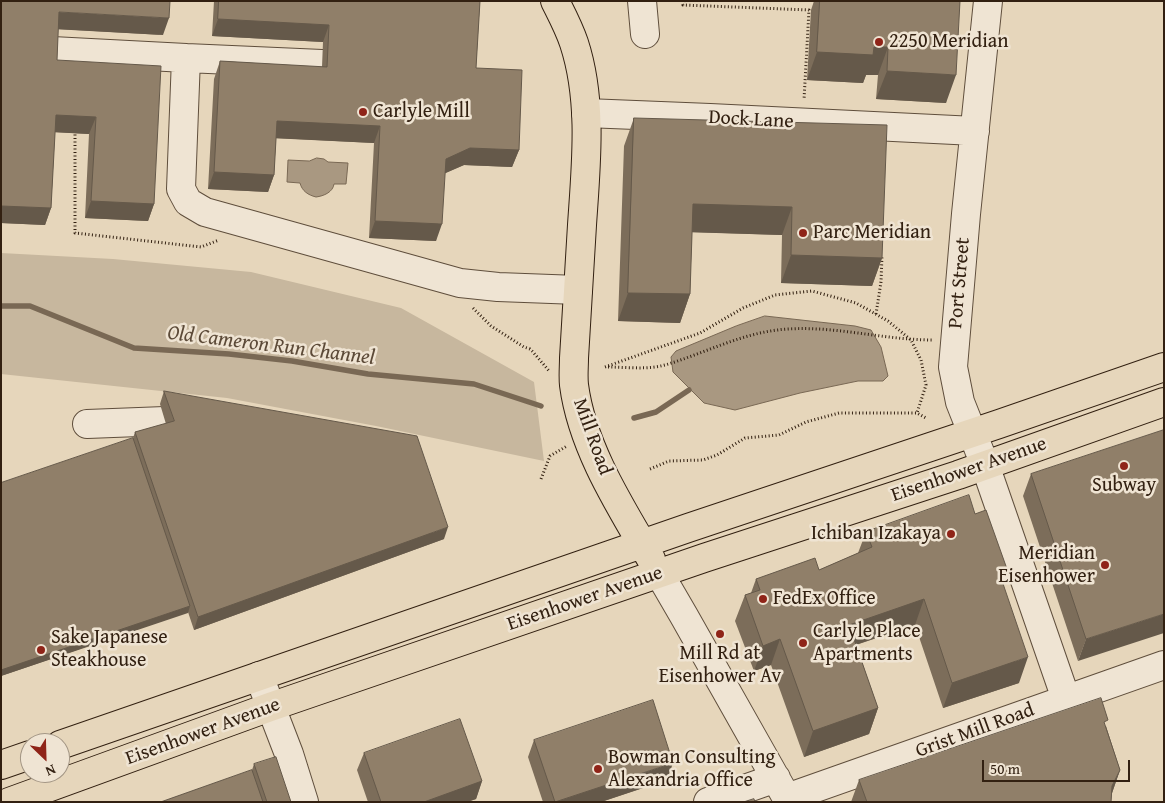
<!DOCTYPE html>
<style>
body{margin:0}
#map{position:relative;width:1165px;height:803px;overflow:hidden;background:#e6d6bb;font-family:"Gentium Book Plus",serif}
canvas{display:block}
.frame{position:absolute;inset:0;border:2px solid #322011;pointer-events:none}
.north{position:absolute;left:20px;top:733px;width:50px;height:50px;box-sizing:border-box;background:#efe4d3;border:1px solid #a39685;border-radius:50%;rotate:156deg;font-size:14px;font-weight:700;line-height:20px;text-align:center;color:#322011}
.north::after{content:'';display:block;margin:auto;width:18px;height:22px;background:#8f2418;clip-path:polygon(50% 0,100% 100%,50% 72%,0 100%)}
.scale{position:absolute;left:982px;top:760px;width:148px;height:22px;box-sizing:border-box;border:2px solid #322011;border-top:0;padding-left:6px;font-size:15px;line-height:18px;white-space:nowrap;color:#322011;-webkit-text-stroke:4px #efe4d3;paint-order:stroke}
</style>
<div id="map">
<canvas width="1165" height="803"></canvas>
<div class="frame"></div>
<div class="north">N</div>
<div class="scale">50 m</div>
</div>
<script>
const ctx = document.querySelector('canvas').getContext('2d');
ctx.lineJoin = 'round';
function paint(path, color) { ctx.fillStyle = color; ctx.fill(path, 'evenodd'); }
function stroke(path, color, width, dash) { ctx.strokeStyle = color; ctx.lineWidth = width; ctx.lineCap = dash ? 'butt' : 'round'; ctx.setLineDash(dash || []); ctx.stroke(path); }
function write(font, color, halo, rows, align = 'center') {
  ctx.font = font + ' "Gentium Book Plus",serif'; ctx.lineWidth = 5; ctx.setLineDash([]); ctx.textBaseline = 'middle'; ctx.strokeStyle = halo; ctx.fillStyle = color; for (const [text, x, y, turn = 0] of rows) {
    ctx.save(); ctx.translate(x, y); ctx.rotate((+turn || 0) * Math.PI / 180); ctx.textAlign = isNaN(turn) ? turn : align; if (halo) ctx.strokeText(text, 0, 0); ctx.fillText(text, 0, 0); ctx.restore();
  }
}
const green = new Path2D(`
 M1,253L113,259L251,272L401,308L534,382L544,461L376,426L227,398L1,374Z`);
const water = new Path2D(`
 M317,158L324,159L328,162L348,163L346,184H334C333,192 324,196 316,197C308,195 302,191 300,183L287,182L288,160L309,161Z
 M765,316L855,326L871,330L881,347L888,376L883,381H858L800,393L735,410L704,403L673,372L671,357L676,351L736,326Z`);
const stream = new Path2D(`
 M1,306H30L134,348L229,354L292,361L368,374L474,384L541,406
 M634,418L656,412L689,390`);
const path = new Path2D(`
 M684,1L683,5L809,10L804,100
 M75,131V233L201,247L219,240
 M473,308L491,326L524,347L530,349L533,352L550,372
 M876,314L881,282L882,255
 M605,367L700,333L743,308L775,295L812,291L856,303L888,321L911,340L921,360L926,385L917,413
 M608,367C626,367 647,370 665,365C706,353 745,331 789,329C837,326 884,340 933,340
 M650,469L669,461L703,460L717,455L745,438L779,435L806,422L839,413H917L926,418
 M541,479L550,456L567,446`);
const minor = new Path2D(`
 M642,1L645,34
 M988,1L966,214L953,367L960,402L985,465L1066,699
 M52,51L186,58
 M322,64L186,58L181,189L188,202L205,212L460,283L498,287L578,290
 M586,113L710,118L975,131
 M87,424L165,421
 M659,573L684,616L789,802
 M259,676L289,754L304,802
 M787,798L1164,665
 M708,802L776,778`);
const major = new Path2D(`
 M555,1C562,15 569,28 574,43C593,101 586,165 582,225C579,269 577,314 574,358C574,367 573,376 574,385C582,447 620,506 651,559
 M60,745L688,528L999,424L1164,367
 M1,765L30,755
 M9,802L270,707L704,558L958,475L1164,402`);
const wall = new Path2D(`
 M1,1L163,35L58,29L57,60L154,204L148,221L85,218L89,134L55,132L51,208L45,225L1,223Z
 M214,1H480L476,68L519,150L512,167L464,165L445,173L436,241L369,238L374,143L276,138L274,175L268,192L208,189L214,79L220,61L322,67L323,42L212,36Z
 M814,1H960L946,103L876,99L878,75H866L863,83L807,80L811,10Z
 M634,118L882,258L872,286L781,283L782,235L692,232L690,294L680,323L618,321L624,146Z
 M164,391L444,539L194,630L188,612L1,676V483L133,438L135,432L166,424L160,404Z
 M1164,430L1078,661L1023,496L1031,474Z
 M975,514L1002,581L1019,683L943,708L915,625L856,645L878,708L869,734L804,757L771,665L754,671L735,621L745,595L751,593L756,579L819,570L858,553L866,532Z
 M1106,726L1120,770L1112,793L1111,802H851L859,780Z
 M534,740L667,780L601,802H543L528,757Z
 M364,753L482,781L476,799L467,802H368L357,770Z
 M254,764L291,802H161L252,770Z`);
const shadedWall = new Path2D(`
 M59,12L169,18L163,35L53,29Z
 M218,19L329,25L323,42L212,36Z
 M874,47H888L878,75H866L863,83L807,80L817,52Z
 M887,71L956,75L946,103L876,99Z
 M56,115L96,117L89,134L50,132Z
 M277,121L380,126L374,143L270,138Z
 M470,148L519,150L512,167L464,165L439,176L446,159Z
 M214,172L274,175L268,192L208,189Z
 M91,201L154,204L148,221L85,218Z
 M693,204L792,207L782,235L683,232Z
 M1,206L51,208L45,225L1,223Z
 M375,221L442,224L436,241L369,238Z
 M791,255L882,258L872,286L781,283Z
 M628,293L690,294L680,323L618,321Z
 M448,527L444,539L194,630L198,617Z
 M1007,569L997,595L999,572Z
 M924,599L915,625L840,650L849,625Z
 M190,606L188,613L1,676V670Z
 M1164,614V633L1078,661L1086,639Z
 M780,639L771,665L754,671L763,646Z
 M1028,657L1019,683L943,708L952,683Z
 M878,708L869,734L804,757L813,731Z
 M673,763L667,780L601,802H556Z
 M1120,770L1111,796L1112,786Z
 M482,781L476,799L467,802H424Z`);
const building = new Path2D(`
 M1,1H170L169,18L59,12L57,60L161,66L154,204L91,201L96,117L56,115L51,208L1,206Z
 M219,1H480L476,68L522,70L519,150L470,148L446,159L442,224L375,221L380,126L277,121L274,175L214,172L220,61L327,67L329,25L218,19Z
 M820,1H960L956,75L887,71L888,47H874L873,55L817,52Z
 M634,118L887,125L882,258L791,255L792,207L693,204L690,294L628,293Z
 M164,391L417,436L448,527L198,617L135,432L174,421Z
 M1164,430V614L1086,639L1031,474Z
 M133,438L190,606L1,670V483Z
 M969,495L975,514L986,510L1007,569L999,572L1028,657L952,683L924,599L849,625L878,708L813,731L780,639L763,646L745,595L760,590L756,579L815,558L819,570L872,547L866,532Z
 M1101,698L1108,720L1104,722L1120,770L1112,786L1111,802H867L859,780Z
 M653,700L673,763L555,802L534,740Z
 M460,719L482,781L424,802H381L364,753Z
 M276,757L291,802H267L254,764Z
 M252,770L263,802H161Z
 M754,799L755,802H744Z`);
const markers = [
 [879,42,5,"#8f2418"],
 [363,112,5,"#8f2418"],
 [803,233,5,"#8f2418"],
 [1124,466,5,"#8f2418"],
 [951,534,5,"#8f2418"],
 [1105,565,5,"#8f2418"],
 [763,599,5,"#8f2418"],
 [720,634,5,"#8f2418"],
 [803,643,5,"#8f2418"],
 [41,650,5,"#8f2418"],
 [598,769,5,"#8f2418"]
];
const poiNames = [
 ["2250 Meridian",889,42],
 ["Carlyle Mill",373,112],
 ["Parc Meridian",813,233],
 ["Subway",1124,486,"center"],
 ["Ichiban Izakaya",941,534,"right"],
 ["Meridian",1095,554,"right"],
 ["Eisenhower",1095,577,"right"],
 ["FedEx Office",773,599],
 ["Carlyle Place",813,632],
 ["Apartments",813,655],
 ["Sake Japanese",51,638],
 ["Steakhouse",51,661],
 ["Mill Rd at",720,654,"center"],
 ["Eisenhower Av",720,677,"center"],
 ["Bowman Consulting",608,758],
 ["Alexandria Office",608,781]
];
const streetNames = [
 ["Dock Lane",751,120,3],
 ["Port Street",960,283,-85],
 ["Mill Road",592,437,70],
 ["Eisenhower Avenue",969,470,-19],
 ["Eisenhower Avenue",585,599,-19],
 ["Grist Mill Road",975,731,-20],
 ["Eisenhower Avenue",203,732,-20]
];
const waterNames = [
 ["Old Cameron Run Channel",271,346,7]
];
paint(green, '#c7b79e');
paint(water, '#a99881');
stroke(water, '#796854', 1);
stroke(stream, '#796854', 5.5);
stroke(minor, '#5f4e3c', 30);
stroke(major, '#322011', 30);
stroke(path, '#322011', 3, [1, 2.5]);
stroke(minor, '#efe4d3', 28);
stroke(major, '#e6d6bb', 28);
paint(wall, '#7c6d5a');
paint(shadedWall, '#65594a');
paint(building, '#907f69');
stroke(building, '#65594a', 1);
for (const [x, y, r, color] of markers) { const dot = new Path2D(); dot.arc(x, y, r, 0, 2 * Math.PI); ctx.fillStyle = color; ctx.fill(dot); stroke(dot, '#efe4d3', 2); }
write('20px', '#322011', '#efe4d3', poiNames, 'left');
write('20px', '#322011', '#efe4d3', streetNames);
write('italic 21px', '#5c4a38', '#efe4d3', waterNames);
</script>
